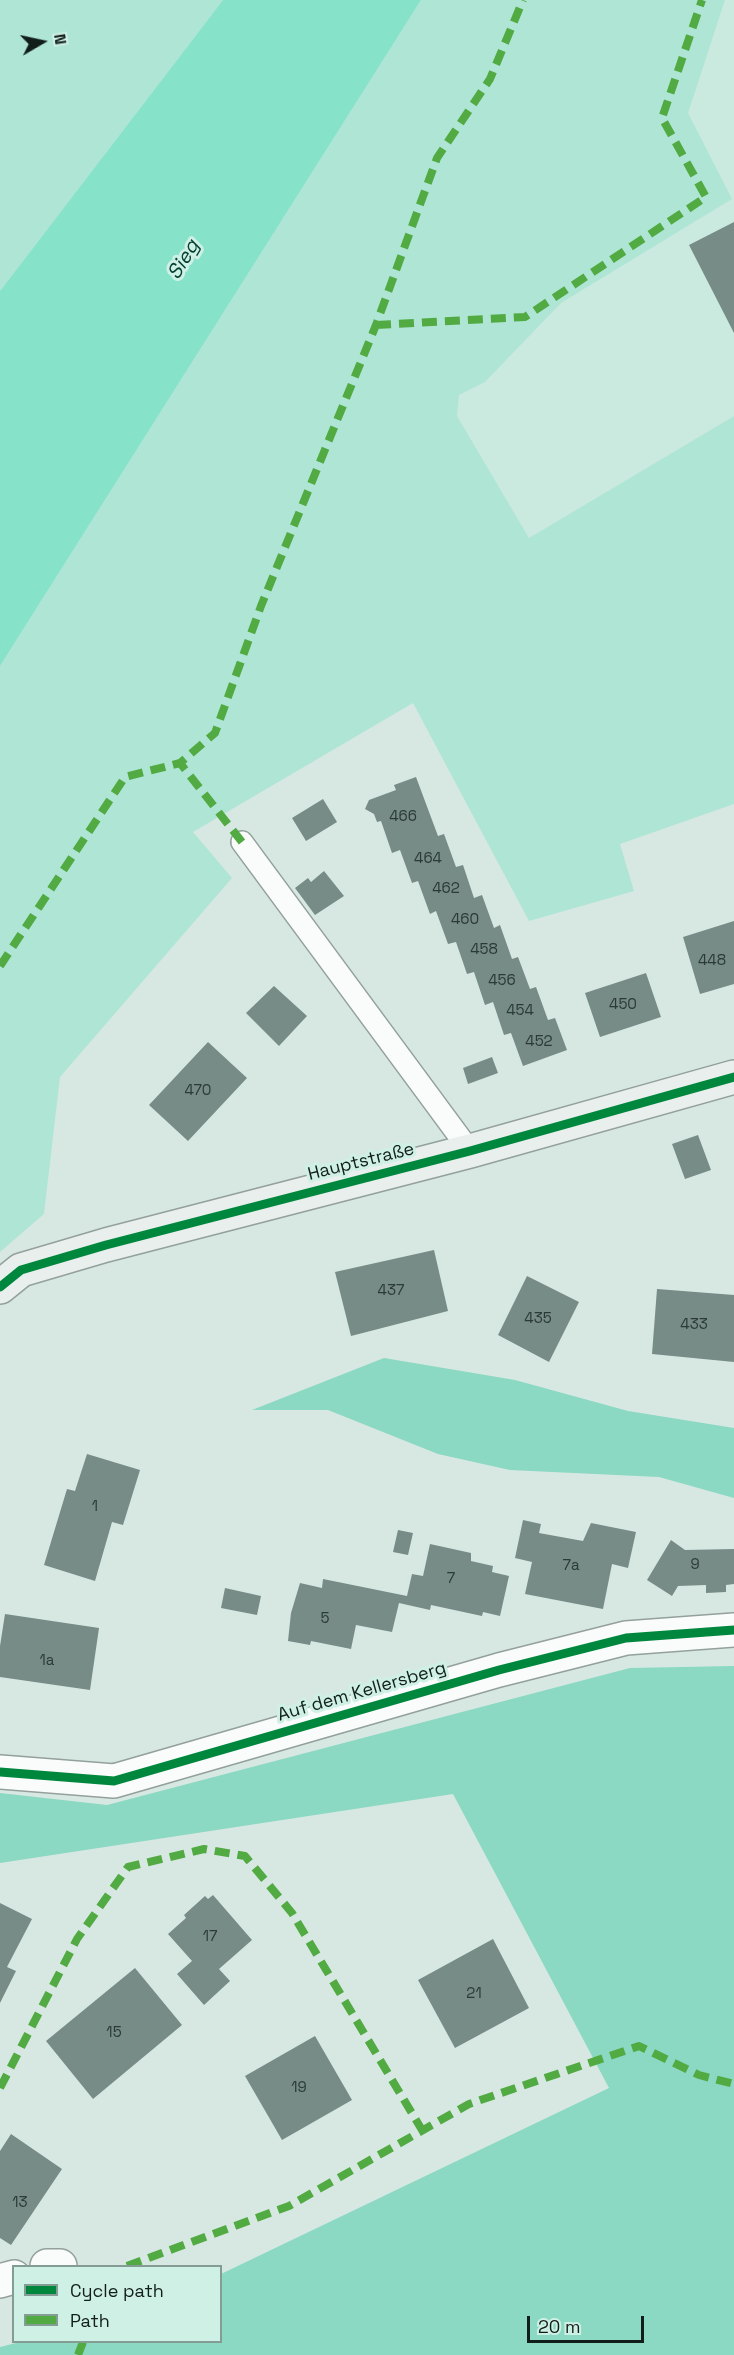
<!DOCTYPE html>
<meta charset="utf-8">
<style>
body{margin:0}
#map{position:relative;width:734px;height:2355px;overflow:hidden;background:#d7e8e2;font-family:"Space Grotesk",sans-serif}
canvas{display:block}
.legend{position:absolute;left:12px;top:2265px;width:210px;height:78px;box-sizing:border-box;background:#cff0e5;border:2px solid #839c94;margin:0;padding:8px 10px;list-style:none;font-size:18px;color:#121e1a}
.legend li{display:flex;align-items:center;gap:12px;height:30px}
.legend b{width:30px;border:2px solid #839c94}
.north{position:absolute;left:12px;top:12px;width:60px;height:60px;-webkit-text-stroke:4px #cff0e5;paint-order:stroke;rotate:81deg;font-size:16px;font-weight:700;line-height:24px;text-align:center;color:#121e1a}
.north::after{content:'';display:block;margin:auto;width:21px;height:27px;background:#121e1a;clip-path:polygon(50% 0,100% 100%,50% 72%,0 100%)}
.scale{position:absolute;left:527px;top:2316px;width:117px;height:27px;box-sizing:border-box;border:3px solid #121e1a;border-top:0;padding-left:8px;font-size:18px;line-height:21px;white-space:nowrap;color:#121e1a;-webkit-text-stroke:4px #cff0e5;paint-order:stroke}
</style>
<div id="map">
<canvas width="734" height="2355"></canvas>
<ul class="legend">
<li><b style="height:8px;background:#00873e"></b>Cycle path</li>
<li><b style="height:8px;background:#51aa42"></b>Path</li>
</ul>
<div class="north">N</div>
<div class="scale">20 m</div>
</div>
<script>
const ctx = document.querySelector('canvas').getContext('2d');
ctx.lineJoin = 'round';
function paint(path, color) { ctx.fillStyle = color; ctx.fill(path, 'evenodd'); }
function stroke(path, color, width, dash) { ctx.strokeStyle = color; ctx.lineWidth = width; ctx.lineCap = dash ? 'butt' : 'round'; ctx.setLineDash(dash || []); ctx.stroke(path); }
function write(font, color, halo, rows, align = 'center') {
  ctx.font = font + ' "Space Grotesk",sans-serif'; ctx.lineWidth = 6; ctx.setLineDash([]); ctx.textBaseline = 'middle'; ctx.strokeStyle = halo; ctx.fillStyle = color; for (const [text, x, y, turn = 0] of rows) {
    ctx.save(); ctx.translate(x, y); ctx.rotate((+turn || 0) * Math.PI / 180); ctx.textAlign = isNaN(turn) ? turn : align; if (halo) ctx.strokeText(text, 0, 0); ctx.fillText(text, 0, 0); ctx.restore();
  }
}
const built = new Path2D(`
 M725,0H734V416L529,538L457,417L459,395L485,382L561,303L732,199L687,113Z`);
const green = new Path2D(`
 M0,0H223L0,291Z
 M421,0H725L688,113L732,199L561,303L485,382L459,395L457,416L529,538L734,416V804L620,844L634,891L529,921L413,703L193,832L232,878L60,1077L44,1214L0,1252V666Z`);
const forest = new Path2D(`
 M384,1358L515,1380L628,1411L734,1428V1498L659,1477L510,1470L438,1454L328,1410H252Z
 M734,1666V2355H0V2347L20,2342H220L221,2274L609,2088L453,1794L0,1863V1793L107,1805L630,1668Z`);
const water = new Path2D(`
 M223,0H421L0,666V291Z`);
const building = new Path2D(`
 M734,222V333L689,245Z
 M416,777L438,836L444,834L456,867L463,865L474,898L482,895L494,928L500,925L512,959L518,957L530,989L536,987L548,1020L555,1018L567,1050L523,1066L511,1033L504,1035L493,1002L485,1005L474,972L467,974L456,942L448,944L436,911L430,914L418,881L412,883L400,850L392,853L381,821L377,822L374,814L365,809L369,800L396,790L394,785Z
 M323,799L337,822L306,841L292,818Z
 M324,871L344,896L315,915L295,888L308,878L311,882Z
 M734,921V984L700,994L683,937Z
 M646,973L661,1017L600,1037L585,993Z
 M274,986L307,1016L279,1046L246,1013Z
 M208,1042L247,1078L188,1141L149,1105Z
 M492,1057L498,1073L468,1084L463,1068Z
 M698,1135L711,1170L685,1179L672,1144Z
 M434,1250L448,1311L351,1336L335,1272Z
 M527,1276L579,1302L549,1362L498,1335Z
 M657,1289L734,1295V1362L652,1354Z
 M87,1454L140,1470L123,1525L112,1522L95,1581L44,1565L67,1489L75,1491Z
 M523,1520L541,1524L539,1533L583,1541L591,1523L636,1532L628,1568L612,1564L603,1609L525,1594L532,1562L515,1558Z
 M398,1530L413,1533L408,1555L393,1552Z
 M671,1540L685,1550L734,1549V1584L726,1585V1592L706,1593V1585L678,1586L672,1596L647,1580Z
 M430,1544L471,1553V1561L493,1566L492,1572L509,1576L500,1616L483,1612L482,1616L431,1605L430,1610L399,1603L392,1632L356,1625L351,1649L311,1641L310,1645L288,1641L291,1613L300,1583L322,1588L323,1579L407,1596L412,1574L423,1576Z
 M225,1588L261,1596L257,1615L221,1608Z
 M5,1614L99,1628L90,1690L0,1677V1646Z
 M213,1895L252,1940L219,1969L230,1981L204,2005L177,1974L192,1961L168,1934L186,1918L184,1915L205,1896L208,1899Z
 M0,1903L32,1919L7,1967L16,1971L0,2003Z
 M493,1939L529,2008L455,2048L418,1980Z
 M135,1968L182,2025L93,2099L46,2041Z
 M315,2036L352,2100L282,2140L245,2076Z
 M11,2134L62,2169L11,2245L0,2238V2151Z`);
const service = new Path2D(`
 M242,842L470,1151`);
const minor = new Path2D(`
 M0,1772L114,1781L499,1670L626,1638L734,1630
 M47,2266H60
 M0,2281L14,2277`);
const secondary = new Path2D(`
 M0,1287L21,1270L106,1245L470,1151L734,1077`);
const quiet = new Path2D(`
 M376,325L525,317L706,197L662,118L702,0
 M242,842L180,763L215,733L261,606L376,325L437,158L490,79L523,0
 M0,966L125,777L180,763
 M0,2088L77,1939L128,1867L204,1849L245,1856L292,1913L422,2130
 M127,2266L289,2206L469,2104L639,2046L699,2075L734,2084
 M78,2355L83,2342`);
const cycleway = new Path2D(`
 M0,1287L21,1270L106,1245L470,1151L734,1077
 M0,1772L114,1781L499,1670L626,1638L734,1630`);
const numberNames = [
 ["466",403,817],
 ["464",428,859],
 ["462",446,889],
 ["460",465,920],
 ["458",484,950],
 ["448",712,961],
 ["456",502,981],
 ["450",623,1005],
 ["454",520,1011],
 ["452",539,1042],
 ["470",198,1091],
 ["437",391,1291],
 ["435",538,1319],
 ["433",694,1325],
 ["1",95,1507],
 ["9",695,1565],
 ["7a",571,1566],
 ["7",451,1579],
 ["5",325,1619],
 ["1a",47,1661],
 ["17",210,1937],
 ["21",474,1994],
 ["15",114,2033],
 ["19",299,2088],
 ["13",20,2203]
];
const streetNames = [
 ["Hauptstraße",361,1162,-14],
 ["Auf dem Kellersberg",362,1692,-16]
];
const waterNames = [
 ["Sieg",184,260,-59]
];
paint(built, '#cae9df');
paint(green, '#afe5d5');
paint(forest, '#8bd8c3');
paint(water, '#87e2ca');
paint(building, '#778c87');
stroke(service, '#93a09c', 24);
stroke(minor, '#93a09c', 36);
stroke(secondary, '#93a09c', 36);
stroke(service, '#f9fcfb', 21);
stroke(minor, '#f9fcfb', 33);
stroke(secondary, '#e9efed', 33);
stroke(quiet, '#51aa42', 8, [15, 8]);
stroke(cycleway, '#00873e', 9);
write('15px', '#2b3a35', null, numberNames);
write('18px', '#121e1a', '#cff0e5', streetNames);
write('italic 20px', '#064033', '#cff0e5', waterNames);
</script>
